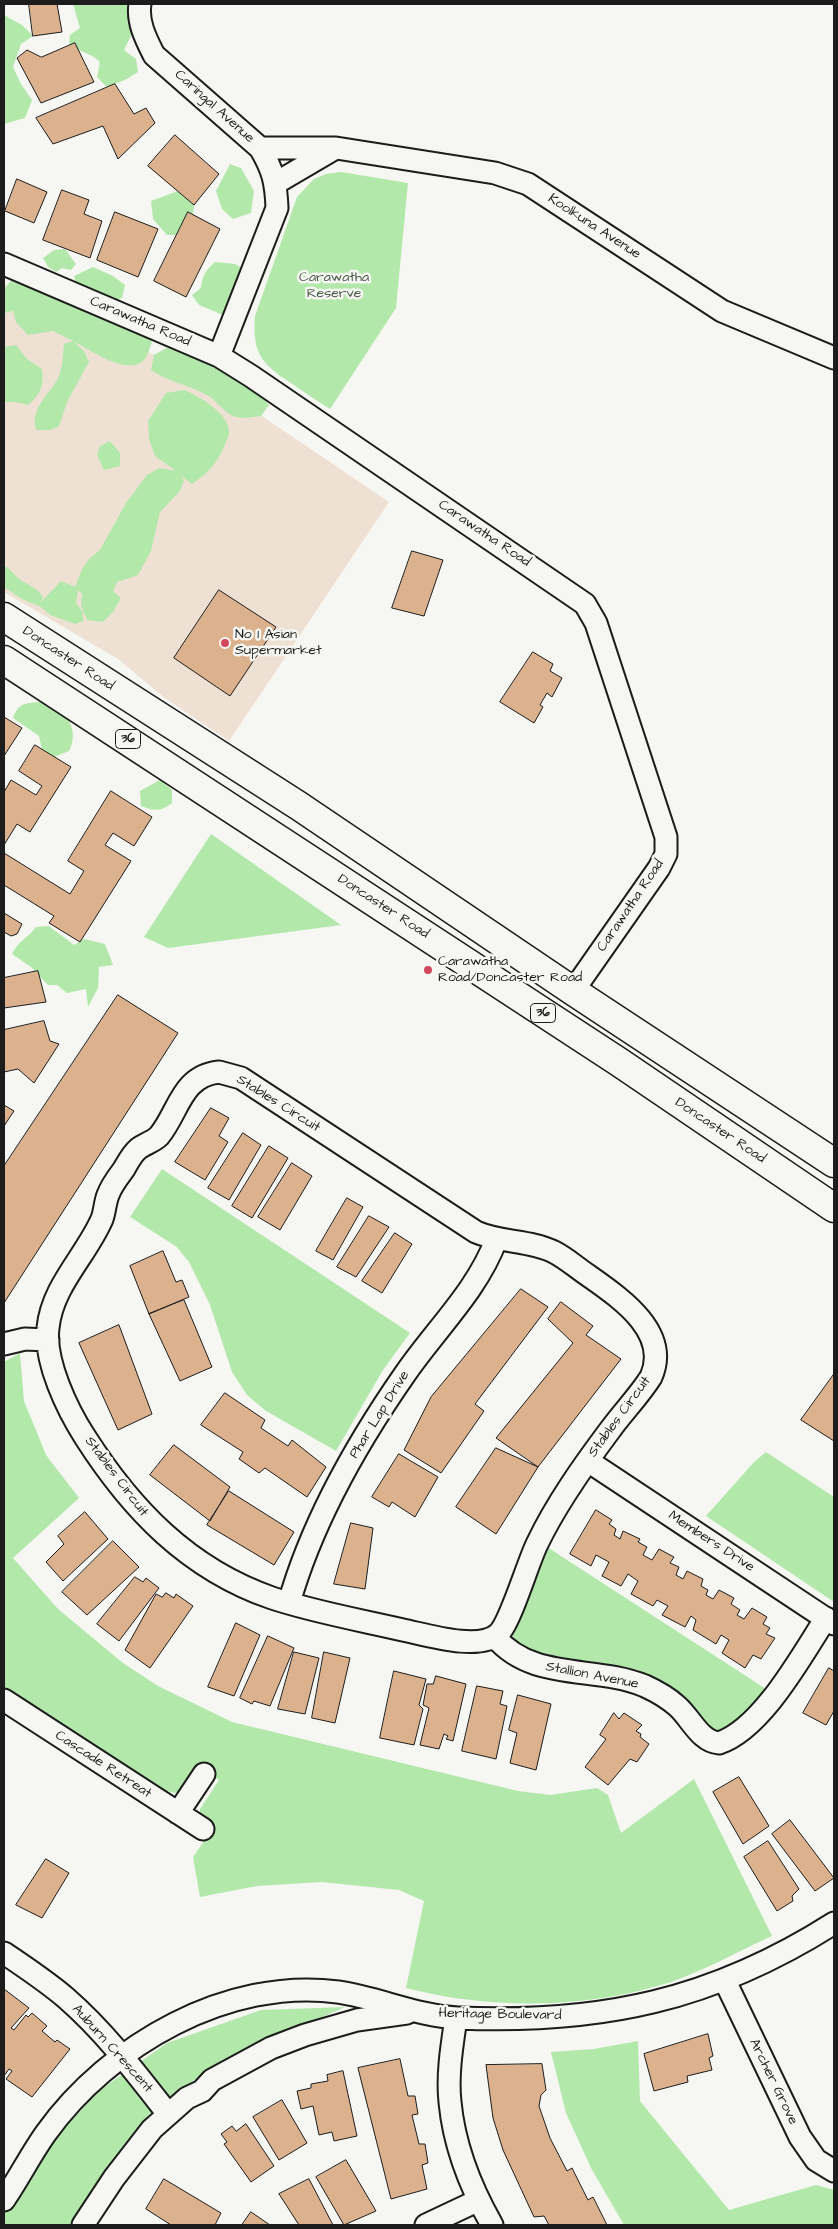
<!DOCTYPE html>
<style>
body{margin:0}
#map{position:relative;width:838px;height:2229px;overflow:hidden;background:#f6f6f2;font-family:"Architects Daughter",sans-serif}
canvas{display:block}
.frame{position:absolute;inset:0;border:5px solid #1c1c1c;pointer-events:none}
</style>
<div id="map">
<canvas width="838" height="2229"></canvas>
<div class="frame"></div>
</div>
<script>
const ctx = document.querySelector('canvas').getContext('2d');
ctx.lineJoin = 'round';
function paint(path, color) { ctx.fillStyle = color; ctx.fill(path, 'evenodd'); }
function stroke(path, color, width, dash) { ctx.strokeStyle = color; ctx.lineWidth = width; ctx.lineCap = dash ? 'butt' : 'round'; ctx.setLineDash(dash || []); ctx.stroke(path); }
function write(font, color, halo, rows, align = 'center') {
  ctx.font = font + ' "Architects Daughter",sans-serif'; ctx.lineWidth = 5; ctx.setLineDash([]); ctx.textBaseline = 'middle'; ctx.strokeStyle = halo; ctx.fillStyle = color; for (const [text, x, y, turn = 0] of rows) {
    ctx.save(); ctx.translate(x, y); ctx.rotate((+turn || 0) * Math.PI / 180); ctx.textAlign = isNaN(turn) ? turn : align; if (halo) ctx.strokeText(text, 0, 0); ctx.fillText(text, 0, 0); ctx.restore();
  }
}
const built = new Path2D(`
 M4,284L210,381L389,502L229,741L166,699L118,659L4,592Z`);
const green = new Path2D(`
 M73,4H130L134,10L127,21L133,32L124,50L136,59L138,72L125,80L107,87L97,77L100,62L94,57L69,45L70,35L80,28Z
 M4,15L22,25L33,36L21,44L13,67L21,84L32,100L25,118L4,124Z
 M230,164L241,168L254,191L251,213L233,219L222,209L216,191Z
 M341,172L408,183L396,308L330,409C317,401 304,392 291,383C261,364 252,352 255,316L297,197L314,179L326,174Z
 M178,191L194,205L193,215L177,235H167L153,219L151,201Z
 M65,249L76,264L71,270L62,268L56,272L48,267L43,258L54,250Z
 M215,262L235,264L244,269L238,304L223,315L199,305L192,295L201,288C202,276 206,270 215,262Z
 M93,267L113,276L125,285L122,298L110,303L78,290L74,276Z
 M23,272L136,326L152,342C150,347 148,356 144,360C128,377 91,350 74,342L84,351L89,362L67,402L59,426L50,430H36C29,406 54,392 60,373C63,364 63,353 64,344L73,341L53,331L28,335L16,322L13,311L4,313C4,287 1,287 23,272Z
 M192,338L257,391L269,405L261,416C252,417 240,420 231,415C222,410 216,400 207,395C189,385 168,382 151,370L154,355L170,346Z
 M16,345L27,359L42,369C44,385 41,394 28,405L15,402H4V347Z
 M184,390C198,395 229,414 229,431C230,434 227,439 226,442C219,461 209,473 192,484L180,475L184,480L180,491L160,512L151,551L138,575L117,582L113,591L121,598L113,612L103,622L87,620L81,605L82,594L78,590L76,603L83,612V621L75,624L50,615L41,607L22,599L4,587V566C10,568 12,572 16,576C26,585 32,584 43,596L41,602L61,581L75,587L82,569L90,558L100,550L126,503L147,475L159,468L176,471L155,456L149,439L148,421L166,393Z
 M110,441L120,453V466L104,470L97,455L100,446Z
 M47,699C66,710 80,730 69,751L54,757L42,749L39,736L13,718C21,696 33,707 47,699Z
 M160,780L172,790V803C160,812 154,811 141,806L140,791Z
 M211,834L341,925L168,948L144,937Z
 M49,926L74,945L84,939L105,944L113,965L99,967L98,988L88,1007L86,989L67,993L57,985H48L31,967L12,954C20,939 27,939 36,927Z
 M162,1169L410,1333L383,1370L336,1451L266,1411L247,1395L232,1372L210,1305L189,1262L177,1247L130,1217Z
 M20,1353L24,1401L46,1455L79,1498L13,1558L58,1609L123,1663L158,1686L232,1722L518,1791L550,1795L597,1788L608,1795L621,1833L694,1779L772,1936C739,1951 705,1970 671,1982C587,2009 491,2010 406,1988L424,1901L399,1890L322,1882L257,1886L200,1897L193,1857L211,1831L200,1816V1809L219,1780L197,1767L184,1788L175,1793L164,1790L4,1688V1362Z
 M766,1452L834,1497V1602L706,1516L754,1462Z
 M544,1545L766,1689L730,1728L717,1734C700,1721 697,1709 683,1696C670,1684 652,1677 636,1669L621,1673L546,1659L517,1648L512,1634Z
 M345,2007L213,2066L147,2116L74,2225H4V2213L50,2143L100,2090L167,2043L261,2010Z
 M638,2041L640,2101L729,2210L816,2185L834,2190V2225H624L591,2168L566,2113L551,2052L594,2049Z`);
const building = new Path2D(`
 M29,4H57L62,32L33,36Z
 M75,43L94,82L41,103L17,58L27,50L41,57Z
 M115,84L134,114L146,108L155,123L118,159L103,126L53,144L36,118Z
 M175,135L219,174L194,205L148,166Z
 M17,179L47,192L34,223L5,211Z
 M62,190L89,200L84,214L102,221L90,258L43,240Z
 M115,212L158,229L138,277L97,260Z
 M188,212L220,229L186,297L154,281Z
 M412,551L443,560L424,616L392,608Z
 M219,590L276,627L230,696L174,658Z
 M533,652L553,664L550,671L562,678L552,697L547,693L540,705L543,707L534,723L500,702Z
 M4,717L22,728L4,756Z
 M35,745L71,767L30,832L17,824L4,845V792L11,780L36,795L42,786L19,771Z
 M111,791L152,817L134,846L113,833L105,845L131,861L80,942L49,923L54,916L4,885V853L70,894L84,871L68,861Z
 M4,913L22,924L17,934L11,936L4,932Z
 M38,971L46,1002L4,1008V978Z
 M118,995L178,1033L4,1303V1166Z
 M44,1021L50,1041L59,1044L34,1083L18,1069L4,1072V1030Z
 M4,1105L14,1111L4,1126Z
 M211,1108L229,1118L219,1136L228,1142L205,1180L175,1162Z
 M243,1133L261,1145L229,1200L208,1188Z
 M269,1146L288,1158L252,1218L232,1206Z
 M292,1163L312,1176L280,1230L258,1217Z
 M347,1198L363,1207L333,1260L316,1251Z
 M369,1216L389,1227L356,1277L337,1267Z
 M395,1233L412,1244L382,1293L362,1281Z
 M163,1251L176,1282L182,1280L189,1297L149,1314L130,1266Z
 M521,1289L548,1307L475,1404L484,1411L441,1473L404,1450L431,1397Z
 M184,1300L212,1367L180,1381L149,1314Z
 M561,1302L593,1326L586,1335L621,1359L538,1467L496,1438L573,1343L548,1319Z
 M119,1325L152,1414L118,1430L79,1343Z
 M834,1374V1441L801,1420Z
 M225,1393L265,1420L261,1428L288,1446L292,1440L326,1467L307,1497L265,1468L259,1473L239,1459L243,1452L201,1425Z
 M174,1445L230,1487L210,1521L150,1475Z
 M496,1448L538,1467L496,1534L456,1507Z
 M399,1454L438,1477L415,1517L392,1502L389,1507L372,1497Z
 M229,1491L294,1532L274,1565L207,1525Z
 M596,1510L612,1520L609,1524L616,1529L614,1535L620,1539L623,1531L640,1539L638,1542L647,1547L643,1555L652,1560L659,1549L674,1557L670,1563L679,1567L676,1575L683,1579L687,1571L703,1579L701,1586L708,1590L706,1595L713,1599L719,1590L734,1598L731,1604L740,1610L737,1615L744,1619L752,1608L767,1617L763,1624L770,1628L766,1634L775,1638L761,1659L753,1655L745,1668L722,1653L729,1640L721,1635L716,1644L693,1630L696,1620L691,1616L685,1627L662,1615L668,1606L657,1600L653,1606L631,1594L638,1581L628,1574L621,1586L602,1576L609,1562L596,1555L591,1566L570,1554Z
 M85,1512L108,1539L63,1581L46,1562L64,1544L58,1536Z
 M351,1523L373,1528L365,1589L334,1584Z
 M113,1541L139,1567L87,1615L62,1592Z
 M135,1577L143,1582L146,1578L159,1588L119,1641L97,1624Z
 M166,1593L174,1598L176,1594L193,1606L150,1668L125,1650L156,1594L162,1597Z
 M236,1623L260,1635L234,1696L208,1687Z
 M268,1636L294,1648L270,1706L254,1701L252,1704L240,1698Z
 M294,1652L319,1658L305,1714L278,1709Z
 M324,1652L350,1658L335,1723L312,1718Z
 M829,1668L834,1671V1711L826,1725L803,1713Z
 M394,1671L426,1679L419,1705L423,1709L414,1745L380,1738Z
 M436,1676L466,1684L453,1741L446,1739L448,1736L444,1734L439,1749L420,1745L429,1708L423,1705L427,1684H433Z
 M477,1686L503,1691L500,1704L507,1706L496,1759L462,1751Z
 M518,1695L551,1704L536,1770L510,1763L517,1733L509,1730Z
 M614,1713L619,1719L624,1713L642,1725L636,1731L641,1734L640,1737L649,1744L637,1762L630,1759L608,1785L585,1767L606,1739L600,1735Z
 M739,1777L769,1826L743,1844L713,1792Z
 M790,1820L834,1878L815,1891L772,1834Z
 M768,1841L799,1889L792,1896L793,1901L777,1911L744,1857Z
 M46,1859L69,1873L42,1918L16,1905Z
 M4,1989L29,2008L11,2028L14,2030L26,2015L28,2017L32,2013L47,2026L42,2031L55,2042L57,2040L70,2049L32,2097L6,2079L12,2071L9,2069L4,2076Z
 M708,2034L713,2056L709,2058L712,2070L687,2076L688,2082L654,2091L644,2054Z
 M400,2059L408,2096H415L418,2114L412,2115L419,2144H425L428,2163L422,2165L427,2189L391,2199L358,2068Z
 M542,2064L546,2090L541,2095L539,2106L550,2138L567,2171L572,2168L588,2200L593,2197L607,2225H549L544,2216L534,2217L503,2150L493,2118L486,2065Z
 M343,2071L357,2136L334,2141L332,2132L319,2135L313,2106L301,2109L297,2091L311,2088V2084L328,2081L327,2075Z
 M282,2100L307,2143L279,2160L253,2117Z
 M246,2124L274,2166L251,2182L224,2144L227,2142L221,2134L232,2126L236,2131Z
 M346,2160L376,2211L344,2225L316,2177Z
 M164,2179L221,2213L215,2225H171L146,2209Z
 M309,2179L333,2225H299L279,2194Z
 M251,2212L270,2225H242Z`);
const street = new Path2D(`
 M140,4C137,22 146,39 154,55L260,148C273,170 276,182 277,208L219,356
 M260,148H336L495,173L528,184L722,311L834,358
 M276,183L334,149
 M4,264L219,356L251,376L585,604L596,623L666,837V854L659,868L573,991
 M219,1072L241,1078L476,1232C501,1243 530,1240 554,1252C566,1258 577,1268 589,1276C620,1298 671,1332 651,1377C639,1396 623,1412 610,1430C583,1466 556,1504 537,1544C528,1562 510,1624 498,1634C479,1651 427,1635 403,1630C360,1620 314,1612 272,1598C188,1569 131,1509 85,1437C67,1409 44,1361 48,1328C52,1286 86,1256 102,1219C105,1211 105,1202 108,1195C111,1186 118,1177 124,1169C128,1162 132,1154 138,1149C144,1144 153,1142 159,1136C179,1112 181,1076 219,1072Z
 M4,1344L25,1339L48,1340
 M588,1461L834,1624
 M289,1603C312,1522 357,1443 405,1374C435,1330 477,1291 496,1240
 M495,1637C533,1682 595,1665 645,1686C656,1691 668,1698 677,1706C691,1718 700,1742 719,1743C762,1729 802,1655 826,1618
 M4,1700L203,1829
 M178,1813L204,1774
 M4,1953C25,1967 46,1981 66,1998C105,2032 136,2073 168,2114
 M725,1981L800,2137L816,2160L834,2171
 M456,2018C452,2045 447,2075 450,2102C454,2145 471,2188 492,2225
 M4,2200C19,2178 31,2154 46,2133C109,2045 228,1977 338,1992C379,1998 417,2016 458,2018C601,2024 713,2000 834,1923
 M83,2225L114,2178L152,2129L187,2098L202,2091L212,2080L271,2048L305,2035L357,2020L407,2013
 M426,2225L479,2200`);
const primary = new Path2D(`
 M4,617L299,806L573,991L834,1163
 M4,660L619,1062L834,1208`);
const markers = [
 [225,643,5,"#d1495b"],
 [428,970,5,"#d1495b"]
];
const shields = [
 [128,739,25],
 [543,1013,25]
];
const shieldNames = [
 ["36",128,739],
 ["36",543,1013]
];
const streetNames = [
 ["Caringal Avenue",214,107,42],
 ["Koolkuna Avenue",594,227,33],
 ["Carawatha Road",140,322,23],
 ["Carawatha Road",484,534,34],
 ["Doncaster Road",68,659,33],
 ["Carawatha Road",631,906,-56],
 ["Doncaster Road",383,907,33],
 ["Stables Circuit",278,1104,32],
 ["Doncaster Road",720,1131,34],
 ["Phar Lap Drive",380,1415,-58],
 ["Stables Circuit",620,1417,-54],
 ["Stables Circuit",116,1477,53],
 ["Members Drive",711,1542,33],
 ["Stallion Avenue",592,1676,11],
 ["Cascade Retreat",103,1765,33],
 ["Heritage Boulevard",500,2015,1],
 ["Auburn Crescent",112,2049,48],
 ["Archer Grove",773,2082,64]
];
const parkNames = [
 ["Carawatha",334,278],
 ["Reserve",334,294]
];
const poiNames = [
 ["No 1 Asian",235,635],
 ["Supermarket",235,651],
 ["Carawatha",438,962],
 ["Road/Doncaster Road",438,978]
];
paint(built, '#eee1d4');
paint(green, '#b2e9ab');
paint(building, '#dcb18d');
stroke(building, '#1c1c1c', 1);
stroke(street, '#1c1c1c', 25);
stroke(primary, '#1c1c1c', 31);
stroke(street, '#f6f6f2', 21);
stroke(primary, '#f6f6f2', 28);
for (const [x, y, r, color] of markers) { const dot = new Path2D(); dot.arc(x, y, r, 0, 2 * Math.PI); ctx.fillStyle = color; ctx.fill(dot); stroke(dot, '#f6f6f2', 2); }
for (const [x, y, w] of shields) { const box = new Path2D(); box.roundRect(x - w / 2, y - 9.5, w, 19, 4); ctx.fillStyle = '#f6f6f2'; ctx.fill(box); stroke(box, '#1c1c1c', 1); }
write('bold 12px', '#1c1c1c', null, shieldNames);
write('14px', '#1c1c1c', '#f6f6f2', streetNames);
write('14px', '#495a47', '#f6f6f2', parkNames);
write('14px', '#1c1c1c', '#f6f6f2', poiNames, 'left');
</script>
